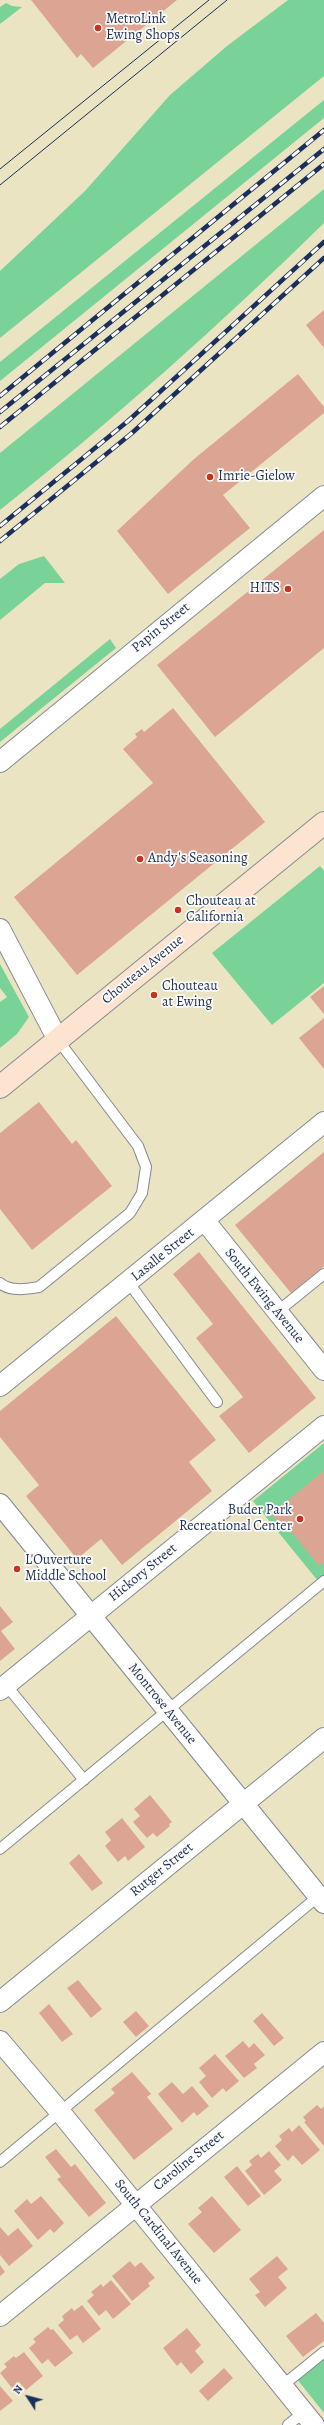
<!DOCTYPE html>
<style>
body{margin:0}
#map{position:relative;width:324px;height:2425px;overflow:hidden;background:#ebe4c3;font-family:Alegreya,serif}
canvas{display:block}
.north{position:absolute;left:8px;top:2377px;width:40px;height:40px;-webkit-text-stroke:3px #fdfcf7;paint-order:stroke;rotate:306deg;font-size:11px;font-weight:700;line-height:16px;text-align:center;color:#1b2f5e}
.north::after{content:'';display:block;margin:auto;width:14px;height:18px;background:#1b2f5e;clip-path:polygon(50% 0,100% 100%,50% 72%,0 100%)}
</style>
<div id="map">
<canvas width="324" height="2425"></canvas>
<div class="north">N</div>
</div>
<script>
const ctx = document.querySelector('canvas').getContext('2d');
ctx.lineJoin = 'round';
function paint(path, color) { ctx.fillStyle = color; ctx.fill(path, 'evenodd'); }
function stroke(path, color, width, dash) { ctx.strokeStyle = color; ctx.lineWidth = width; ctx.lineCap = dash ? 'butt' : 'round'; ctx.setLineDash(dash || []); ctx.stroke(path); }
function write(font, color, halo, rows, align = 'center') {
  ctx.font = font + ' Alegreya,serif'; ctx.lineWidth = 3.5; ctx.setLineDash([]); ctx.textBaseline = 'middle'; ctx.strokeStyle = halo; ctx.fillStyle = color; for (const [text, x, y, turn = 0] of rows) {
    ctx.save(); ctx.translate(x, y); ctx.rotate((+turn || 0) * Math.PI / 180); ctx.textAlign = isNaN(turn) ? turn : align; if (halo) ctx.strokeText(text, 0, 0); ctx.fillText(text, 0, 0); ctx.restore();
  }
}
const green = new Path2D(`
 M288,0H324V76L0,338V271L85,191L170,95L227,46Z
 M6,3L12,6L22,7L0,24V7Z
 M324,100V118L0,381V362Z
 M324,189V223C221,324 113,420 0,510V453Z
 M44,556L65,583H45L0,620V579L19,564Z
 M110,639L116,648L0,742V729Z
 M320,866L324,871V983L272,1025L212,953Z
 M0,964L29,1017L17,1034L0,1048V1002L7,997L0,988Z
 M324,1443V1575L318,1581L253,1501Z
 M324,2356V2413L297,2379Z`);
const building = new Path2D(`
 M31,0H177L93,68L81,54L77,58Z
 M324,310V348L306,325Z
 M298,374L324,407V413L223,495L250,528L168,594L117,531L194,459Z
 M324,530V648L215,737L157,665Z
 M173,708L265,822L77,975L14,897L153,783L123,749L137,737L135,734L142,729L144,732Z
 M324,986V1014L310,997Z
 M324,1018V1069L299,1038Z
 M39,1102L72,1144L76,1140L112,1186L32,1250L0,1209V1133Z
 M324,1152V1266L291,1293L235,1225Z
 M199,1252L316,1398L249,1453L219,1416L243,1397L196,1338L213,1324L173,1274Z
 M116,1316L216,1440L189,1462L212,1491L122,1565L101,1539L77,1559L26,1496L39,1485L0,1437V1411Z
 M324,1471V1562L319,1566L286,1525L283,1528L271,1514Z
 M0,1606L13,1622L1,1631L15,1649L0,1661Z
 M150,1795L172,1822L169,1824L170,1826L157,1837L153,1833L147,1838L133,1822L140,1816L134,1809Z
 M122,1818L145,1847L128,1861L125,1856L118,1862L105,1846L111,1840L105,1832Z
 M79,1854L103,1883L92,1891L69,1863Z
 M78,1980L102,2009L91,2018L67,1988Z
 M49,2004L73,2034L62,2042L39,2013Z
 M136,2011L149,2026L136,2037L123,2022Z
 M262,2013L284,2038L274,2046L253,2021Z
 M243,2041L249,2048L254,2043L265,2055L254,2064L257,2068L244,2078L225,2056Z
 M215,2054L239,2081L226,2092L223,2088L212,2098L199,2082L206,2076L199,2068Z
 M132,2072L151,2094L147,2097L173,2129L134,2160L94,2110L115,2093L111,2089Z
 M172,2082L183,2094L192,2086L209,2106L197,2116L194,2112L182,2123L158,2094Z
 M317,2105L321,2109L324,2106V2146L304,2122L306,2121L303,2117Z
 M299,2125L320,2150L302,2165L293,2155L288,2161L275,2146L282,2140L279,2136L289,2128L292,2132Z
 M56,2149L71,2167L75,2164L106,2203L89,2217L57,2179L61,2177L45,2157Z
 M269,2151L281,2165L274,2171L282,2180L264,2195L245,2171L252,2165L249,2161L258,2154L261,2158Z
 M237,2166L261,2196L248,2206L224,2177Z
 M41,2196L64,2223L54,2233L50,2229L38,2240L14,2211L27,2199L31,2204Z
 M212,2196L241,2230L214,2253L188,2224L202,2212L198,2208Z
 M0,2227L8,2236L18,2228L33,2246L9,2266L0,2255Z
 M277,2256L288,2269L278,2277L287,2288L265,2307L255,2295L260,2292L249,2279Z
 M130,2261L135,2267L141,2262L155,2278L148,2283L150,2286L132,2301L112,2276Z
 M0,2265L5,2272L0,2276Z
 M111,2280L131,2304L113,2319L106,2310L99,2316L87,2301L94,2295L91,2292L101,2284L103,2287Z
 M82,2305L101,2329L83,2343L77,2335L70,2340L58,2325L64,2320L62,2316L72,2308L74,2311Z
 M316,2313L324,2323V2341L303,2357L286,2336Z
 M48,2327L51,2330L53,2329L73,2353L55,2367L48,2359L42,2364L29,2348L36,2342L33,2339Z
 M187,2328L201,2345L195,2351L204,2362L191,2374L181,2362L177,2366L163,2348Z
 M24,2352L43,2376L26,2390L19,2382L12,2388L0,2373L7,2367L4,2364L14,2356L16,2358Z
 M224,2368L233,2378L208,2401L199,2391Z
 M0,2386L13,2401L0,2411Z`);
const service = new Path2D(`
 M0,1283C10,1292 27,1289 39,1287L130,1213L142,1193L146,1167L138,1146L58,1040
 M129,1283L217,1402
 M277,1312L324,1274
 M6,1685L84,1780
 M0,1849L324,1581
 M0,2162L321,1894
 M282,2386L324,2352
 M288,2425L304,2412`);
const minor = new Path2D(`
 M0,762L324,496
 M0,929L58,1040
 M205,1221L324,1370
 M0,1386L324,1122
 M0,1504L324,1903
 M0,1690L324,1426
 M0,2002L324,1738
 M0,2041L61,2113L314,2425
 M0,2316L324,2052`);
const secondary = new Path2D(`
 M0,1087L324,823`);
const tram = new Path2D(`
 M0,169L209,0
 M0,185L227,0`);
const rail = new Path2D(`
 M0,396L324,130
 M0,412L324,149
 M0,427L324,164
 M0,526L128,421L324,242
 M0,541L132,433L324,258`);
const markers = [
 [98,28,4,"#c8321e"],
 [210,477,4,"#c8321e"],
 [288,589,4,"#c8321e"],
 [140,859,4,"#c8321e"],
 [178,910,4,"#c8321e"],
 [154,995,4,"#c8321e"],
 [300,1519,4,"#c8321e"],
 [17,1569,4,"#c8321e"]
];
const poiNames = [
 ["MetroLink",106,20],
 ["Ewing Shops",106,36],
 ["Imrie-Gielow",218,477],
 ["HITS",280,589,"right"],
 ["Andy's Seasoning",148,859],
 ["Chouteau at",186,902],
 ["California",186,918],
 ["Chouteau",162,987],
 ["at Ewing",162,1003],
 ["Buder Park",292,1511,"right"],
 ["Recreational Center",292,1527,"right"],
 ["L'Ouverture",25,1561],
 ["Middle School",25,1577]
];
const streetNames = [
 ["Papin Street",161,628,-39],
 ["Chouteau Avenue",143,970,-39],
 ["Lasalle Street",163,1255,-39],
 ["South Ewing Avenue",264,1296,51],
 ["Hickory Street",143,1573,-39],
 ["Montrose Avenue",162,1704,51],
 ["Rutger Street",162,1870,-39],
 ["Caroline Street",189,2161,-39],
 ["South Cardinal Avenue",158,2232,51]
];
paint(green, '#79d298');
paint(building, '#dca593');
stroke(service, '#838a90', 12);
stroke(minor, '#838a90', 22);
stroke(secondary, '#838a90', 24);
stroke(service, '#fff', 10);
stroke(minor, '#fff', 20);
stroke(secondary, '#fde4d0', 22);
stroke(tram, '#1b2f5e', 1);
stroke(rail, '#1b2f5e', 4.5);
stroke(rail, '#fdfcf7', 3, [9]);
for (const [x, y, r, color] of markers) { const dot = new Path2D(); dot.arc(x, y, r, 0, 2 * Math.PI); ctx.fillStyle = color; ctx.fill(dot); stroke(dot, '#fdfcf7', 1.5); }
write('14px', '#1b2f5e', '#fdfcf7', poiNames, 'left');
write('14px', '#1b2f5e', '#fdfcf7', streetNames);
</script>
